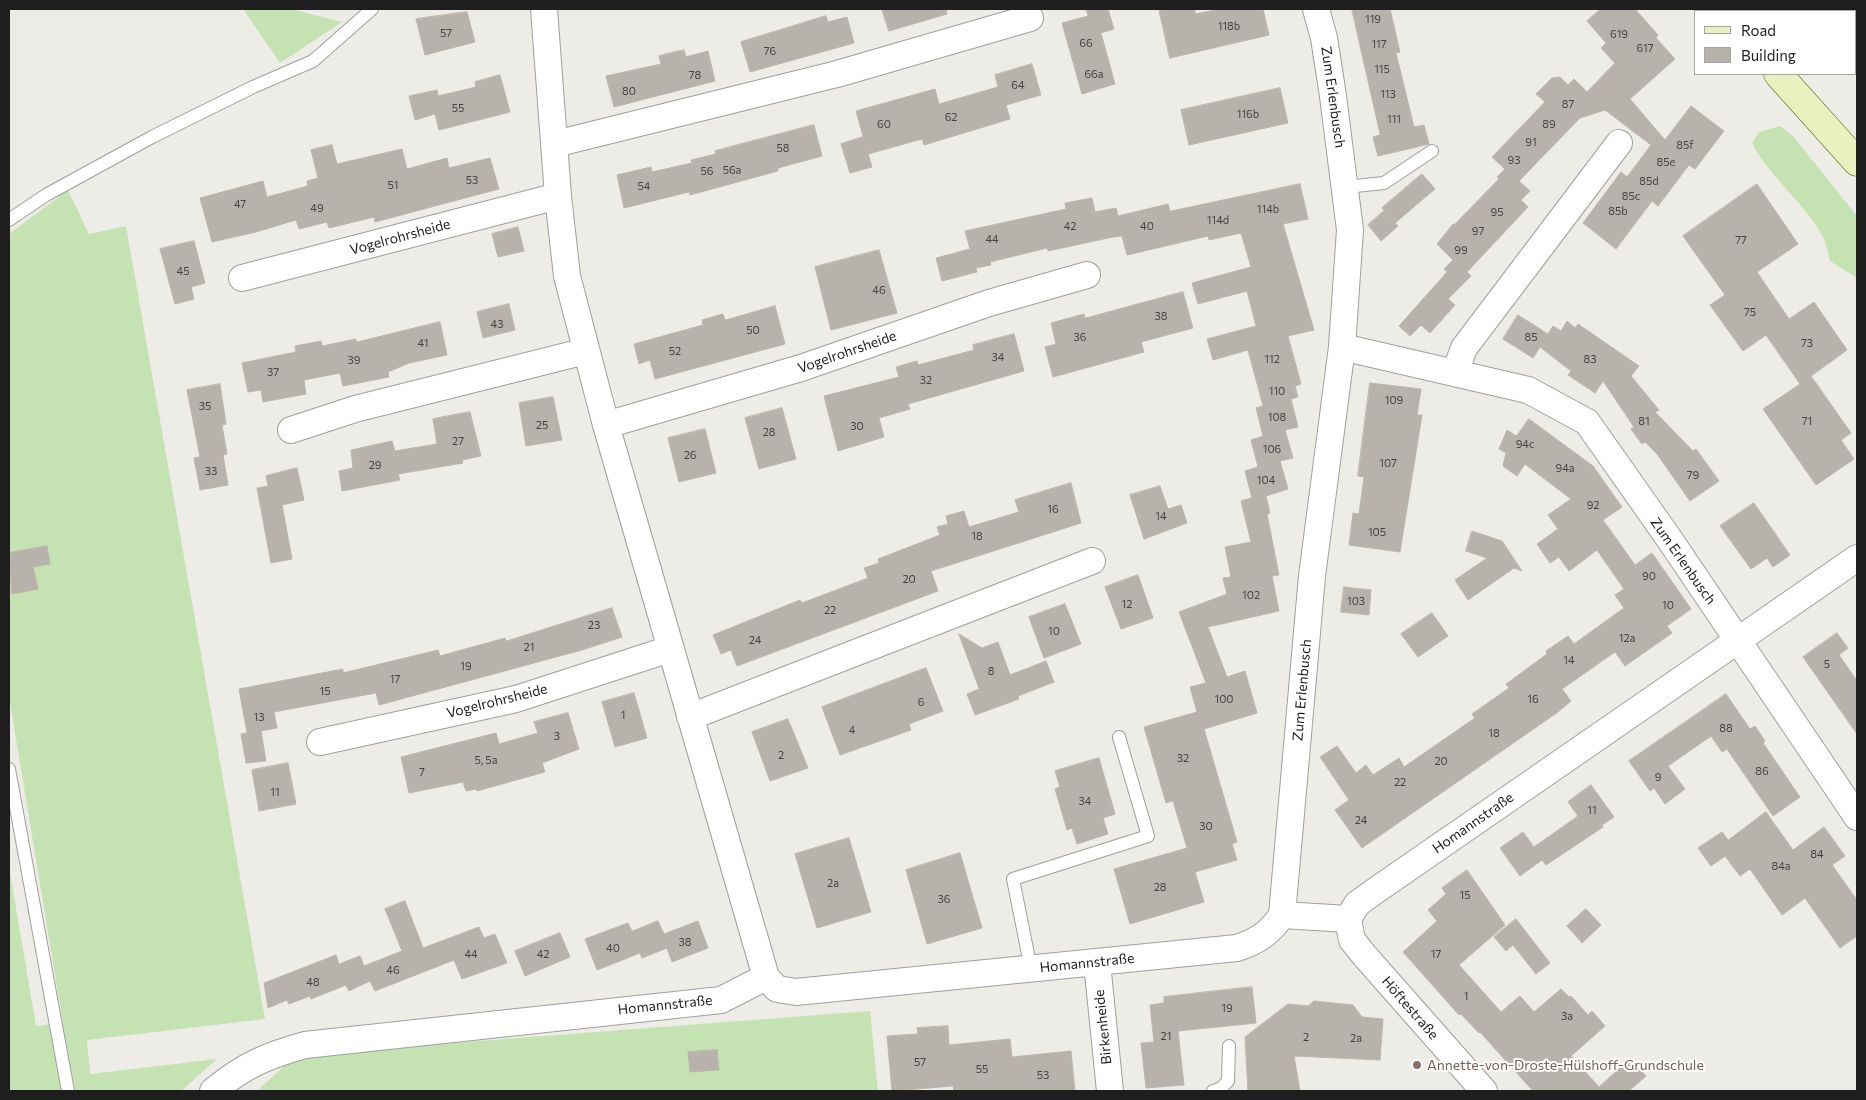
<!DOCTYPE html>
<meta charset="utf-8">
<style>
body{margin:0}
#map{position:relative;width:1866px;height:1100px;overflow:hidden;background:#eeece6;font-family:Commissioner,sans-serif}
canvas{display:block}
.frame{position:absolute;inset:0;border:10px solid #1e1e1e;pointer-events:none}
.legend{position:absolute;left:1694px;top:10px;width:162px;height:65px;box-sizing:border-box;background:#fff;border:1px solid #a5a5a5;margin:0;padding:6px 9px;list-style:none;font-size:15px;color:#1e1e1e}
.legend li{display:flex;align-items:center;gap:10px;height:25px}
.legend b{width:25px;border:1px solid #a5a5a5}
</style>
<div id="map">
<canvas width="1866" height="1100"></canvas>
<div class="frame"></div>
<ul class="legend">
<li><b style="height:6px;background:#eaf1c0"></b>Road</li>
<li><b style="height:14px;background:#b7b2ac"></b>Building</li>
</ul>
</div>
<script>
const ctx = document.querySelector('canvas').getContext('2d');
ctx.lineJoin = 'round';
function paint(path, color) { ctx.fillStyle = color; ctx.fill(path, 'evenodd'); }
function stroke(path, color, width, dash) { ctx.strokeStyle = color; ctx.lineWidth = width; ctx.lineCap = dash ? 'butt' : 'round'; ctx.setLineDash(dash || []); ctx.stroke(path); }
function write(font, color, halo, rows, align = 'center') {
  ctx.font = font + ' Commissioner,sans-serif'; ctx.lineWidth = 4; ctx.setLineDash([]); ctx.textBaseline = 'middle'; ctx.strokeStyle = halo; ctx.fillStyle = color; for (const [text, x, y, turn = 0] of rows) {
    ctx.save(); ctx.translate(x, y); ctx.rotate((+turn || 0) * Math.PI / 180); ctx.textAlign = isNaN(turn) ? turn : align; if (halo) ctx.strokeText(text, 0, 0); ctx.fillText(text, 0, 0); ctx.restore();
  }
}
const grass = new Path2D(`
 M243,9L295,10L342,22L280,63Z
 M1780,126L1793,136L1857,216V278L1830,261C1828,253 1826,242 1822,235C1803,201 1770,178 1752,143L1759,132Z
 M68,190L89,234L126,226L265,1019L87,1040L90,1074L217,1059L181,1091H9V867L36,1026L63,1023L9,697V234Z
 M870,1011L878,1091H257L296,1055Z`);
const building = new Path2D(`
 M882,9H946L947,14L889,31Z
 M1086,9H1108L1114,29L1101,33L1115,84L1082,94L1062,23L1088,16Z
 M1159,9H1195V14L1221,9H1263L1269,35L1170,58Z
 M1352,9H1390L1400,52L1396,53L1414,127L1424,125L1429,144L1378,156L1373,137L1380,135Z
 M1601,9H1635L1658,35L1656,38L1675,59L1630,99L1665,140L1691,106L1724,131L1695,169L1689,165L1658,206L1652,201L1616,249L1583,223L1621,172L1627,177L1651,145L1605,110L1580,118L1519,181L1530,191L1521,200L1528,207L1467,272L1471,276L1448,299L1455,305L1430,333L1421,325L1410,336L1399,326L1447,272L1444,269L1453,260L1437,244L1453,224L1454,225L1499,179L1497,177L1505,169L1492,157L1545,102L1536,94L1552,78L1560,77L1568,85L1574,79L1587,92L1615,63L1601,48L1606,43L1587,21Z
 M467,12L475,42L425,55L416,19Z
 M826,16L828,22L847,17L854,43L750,72L741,42Z
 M684,50L686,57L708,51L715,81L614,107L606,76L661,64L659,56Z
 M1032,64L1041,95L1006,105L1010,119L924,145L922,139L868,154L856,111L935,89L939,104L998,87L995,75Z
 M500,75L510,112L439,130L435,114L415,120L409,96L437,90L438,96L476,87L475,82Z
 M1280,88L1288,123L1189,145L1181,110Z
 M814,125L822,156L778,168V171L690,195L689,192L624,208L617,175L651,167L652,172L692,163L691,160L716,154L715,151Z
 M863,137L872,167L850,173L841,144Z
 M332,145L337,164L402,149L407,169L447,158L449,168L490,158L499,189L375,222L374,217L329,228L327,222L299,229L296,220L256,232L212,242L200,198L263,181L267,197L308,186L307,181L318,178L311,150Z
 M1422,174L1435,189L1395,223L1382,208Z
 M1300,184L1308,219L1283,224L1314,330L1288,336L1301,384L1295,386L1298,397L1291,399L1298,427L1285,430L1293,458L1280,461L1288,489L1266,496L1270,513L1267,514L1279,575L1272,576L1279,611L1208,627L1227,677L1245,671L1257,713L1204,729L1237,842L1232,844L1237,860L1195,872L1204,902L1130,924L1114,869L1187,848L1173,801L1166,803L1144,727L1197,712L1190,687L1206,683L1179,612L1227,594L1223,578L1231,577L1225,547L1251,542L1241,501L1252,498L1245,471L1258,467L1251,440L1263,436L1256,408L1263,406L1248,350L1213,360L1207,339L1256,326L1247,291L1198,304L1192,283L1251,267L1241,233L1209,240L1208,236L1127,255L1122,236L1113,237L1048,251L1047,248L990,262L991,265L976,268L977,272L942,281L936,258L970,249L965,231L1066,209L1065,203L1092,198L1095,212L1116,208L1118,216L1168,204L1170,211Z
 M1757,184L1798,244L1757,272L1789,319L1814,302L1847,350L1811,376L1851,433L1841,440L1854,459L1816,485L1763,409L1800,384L1766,335L1743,351L1710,305L1725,295L1683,236Z
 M1384,211L1398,226L1381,241L1368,225Z
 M518,227L524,251L498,257L492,234Z
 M194,241L205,283L191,287L194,299L175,304L160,249Z
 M879,250L897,313L831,330L815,267Z
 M1183,292L1193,328L1141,342L1144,352L1053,377L1045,347L1056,344L1051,323L1084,314L1085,318Z
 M509,304L515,330L483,338L477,312Z
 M775,306L785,344L655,379L650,360L639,364L634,344L703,325L702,320L723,314L725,320Z
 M1518,315L1548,334L1553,326L1561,331L1567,321L1575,328L1578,324L1639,366L1631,376L1659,410L1655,412L1693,451L1696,449L1719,481L1690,501L1657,454L1645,442L1642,444L1631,429L1634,427L1603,381L1595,393L1568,375L1571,371L1540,347L1533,358L1503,339Z
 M440,322L447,355L409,363L388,372L389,377L343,386L340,373L304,380L306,394L263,402L261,390L248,392L242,363L296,352L295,346L311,343L321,341L322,346L356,339V342Z
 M1014,334L1024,371L908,404L910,409L879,418L884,437L838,451L824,396L899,377L896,367L917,361L918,365L974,350L973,345Z
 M1370,383L1421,389L1417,415H1422L1400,552L1349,545L1353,513L1359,514L1364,477L1358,476Z
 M220,384L226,424L222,425L227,454L223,455L228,485L200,490L194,458L200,457L187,390Z
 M553,397L562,440L526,446L519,403Z
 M782,408L796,459L759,469L745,418Z
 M470,412L481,456L462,460L463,463L398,474L400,480L342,491L339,471L353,468L351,450L392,441L395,451L437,444L433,419Z
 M1529,419L1593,466L1622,507L1603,520L1635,565L1652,553L1691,609L1667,626L1672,633L1625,666L1615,652L1562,689L1571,701L1558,712L1362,848L1335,810L1349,800L1320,757L1337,746L1356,773L1366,765L1373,775L1399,758L1404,767L1475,718L1472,714L1509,688L1506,684L1547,654L1546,651L1568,636L1574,644L1624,608L1615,595L1624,589L1597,550L1569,571L1559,557L1550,563L1537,544L1558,529L1548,515L1571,499L1525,464L1517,476L1503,466L1506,453L1499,449L1507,430L1516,436Z
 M705,429L716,473L679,482L668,438Z
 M297,468L304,500L282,505L292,559L271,563L257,488L268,486L266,476Z
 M1071,483L1081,523L931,571L938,591L737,666L731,650L721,654L713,635L800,600L802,603L868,578L864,568L879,563L878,559L940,535L937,527L948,524L946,516L964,511L969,527L1019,512L1015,500Z
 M1160,486L1168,509L1181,505L1187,523L1144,539L1130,495Z
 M1754,503L1790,555L1773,567L1767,558L1751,569L1720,526Z
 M1472,531L1502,541L1522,571L1514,568L1468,600L1455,580L1487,558L1466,551Z
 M47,546L50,564L33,567L38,589L12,594L9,553Z
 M1138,575L1153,618L1121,629L1105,587Z
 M1344,587L1371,590L1369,615L1341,612Z
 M1065,604L1081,644L1044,658L1029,617Z
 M612,608L622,637L582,650L379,705L376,693L274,712L277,728L261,731L266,761L246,763L241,734L247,733L239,689L343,669V673L438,650L440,656L505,638L506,641Z
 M1432,613L1448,636L1418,657L1401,634Z
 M1837,633L1848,648L1839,655L1857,681V734L1803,657Z
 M959,634L982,648L998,642L1010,675L1046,661L1054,682L1018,696L1019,699L975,715L967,694L979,689Z
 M926,668L943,711L909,724L911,730L840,755L822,707Z
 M634,693L647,738L615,747L602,702Z
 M1726,694L1750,729L1755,726L1765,741L1763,743L1800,797L1773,816L1727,749L1722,752L1711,736L1668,766L1685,789L1665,804L1654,788L1650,791L1629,761Z
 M568,713L579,749L542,763L545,772L477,791V789L466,791L463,782L409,793L401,757L496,733L499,744L538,733L534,722Z
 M788,719L808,768L770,781L752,732Z
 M1099,758L1115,814L1103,818L1108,834L1077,844L1072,828L1067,830L1055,789L1060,787L1055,771Z
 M288,763L296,804L259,811L252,770Z
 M1591,785L1614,817L1602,825L1603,827L1546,865L1542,860L1520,876L1500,848L1523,832L1534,847L1578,816L1568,802Z
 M1766,812L1793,850L1824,827L1845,856L1832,865L1857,900V936L1840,948L1805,898L1782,915L1750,869L1740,876L1725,856L1711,866L1698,848L1722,832L1728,840Z
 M849,838L871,912L817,928L795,854Z
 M960,853L982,928L927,944L906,870Z
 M1467,870L1505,925L1459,965L1501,1012L1520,996L1534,1012L1561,989L1569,997L1571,996L1588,1015L1592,1011L1605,1026L1571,1056L1599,1087L1630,1059L1646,1076L1629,1091H1533L1480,1032L1479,1033L1461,1014L1459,1015L1403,952L1437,921L1428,910L1446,894L1442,888Z
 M405,901L423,948L479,927L484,938L495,934L507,963L462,979L454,960L375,991L370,981L349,991L346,985L311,999L310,996L289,1004L287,1000L268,1008L264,983L336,955L339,964L360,956L364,966L402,951L385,909Z
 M1586,909L1601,925L1582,943L1567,926Z
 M1516,919L1550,963L1536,974L1513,945L1506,951L1494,937Z
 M658,921L664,934L698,921L708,948L672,962L667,948L642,958L640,953L597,970L585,939L628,923L632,931Z
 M560,933L570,957L525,976L515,951Z
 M1252,987L1256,1023L1178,1031L1184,1085L1146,1088L1141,1043L1154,1042L1150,1005L1164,1003V997Z
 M1314,1001L1353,1005L1362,1017L1383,1019L1380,1060L1294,1056L1300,1091H1248L1245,1037L1288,1004L1308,1006Z
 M948,1026L949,1045L1010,1039L1012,1057L1071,1051L1075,1091H954L953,1086L892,1091L887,1036L918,1034L917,1028Z
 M717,1050L719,1070L690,1072L688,1052Z`);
const lane = new Path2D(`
 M1346,187L1384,183L1432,151
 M9,220L46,195L152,137L253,87L313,61L372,9
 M9,769L68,1091
 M1031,969L1013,879L1148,836L1119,737
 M1213,1091L1220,1089L1228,1081L1229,1046`);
const street = new Path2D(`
 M544,9L558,196L567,276L606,425L766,977L777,989L796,992L1237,948C1258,941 1270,933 1282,915L1348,919L1357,904L1375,891L1857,558
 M555,144L837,74L1030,18
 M242,278L558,196
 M1342,347L1528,390L1587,422L1670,540L1857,817
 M1455,373L1464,348L1619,143
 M606,425L801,368L989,303L1087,275
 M291,430L355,409L586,351
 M690,717L1092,561
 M320,742L516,699L670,649
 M1282,915L1312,576L1342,347L1350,230L1333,96L1324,38L1316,9
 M1348,919L1352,940L1364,955L1484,1091
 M1097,963L1110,1091
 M213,1091C245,1065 266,1056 305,1045L721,1000L766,977`);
const secondary = new Path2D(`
 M1720,9L1722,11
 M1778,74L1857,162`);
const markers = [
 [1417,1065,5,"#8d6e63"]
];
const numberNames = [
 ["119",1373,19],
 ["118b",1229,26],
 ["57",446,33],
 ["619",1619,34],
 ["66",1086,43],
 ["117",1379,44],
 ["617",1645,48],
 ["76",770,51],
 ["115",1382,69],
 ["66a",1094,74],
 ["78",695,75],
 ["64",1018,85],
 ["80",629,91],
 ["113",1388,94],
 ["87",1568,104],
 ["55",458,108],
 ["116b",1248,114],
 ["62",951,117],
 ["111",1394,119],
 ["60",884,124],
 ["89",1549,124],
 ["91",1531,142],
 ["85f",1685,145],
 ["58",783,148],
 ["93",1514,160],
 ["85e",1666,162],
 ["56a",732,170],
 ["56",707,171],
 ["53",472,180],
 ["85d",1649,181],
 ["51",393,185],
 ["54",644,186],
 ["85c",1631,196],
 ["47",240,204],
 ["49",317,208],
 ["114b",1268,209],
 ["85b",1618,211],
 ["95",1497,212],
 ["114d",1218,220],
 ["42",1070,226],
 ["40",1147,226],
 ["97",1478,231],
 ["44",992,239],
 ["77",1741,240],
 ["99",1461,250],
 ["45",183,271],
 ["46",879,290],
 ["75",1750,312],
 ["38",1161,316],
 ["43",497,324],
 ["50",753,330],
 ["36",1080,337],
 ["85",1531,337],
 ["41",423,343],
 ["73",1807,343],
 ["52",675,351],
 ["34",998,357],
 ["112",1272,359],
 ["83",1590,359],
 ["39",354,360],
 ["37",273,372],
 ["32",926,380],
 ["110",1277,391],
 ["109",1394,400],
 ["35",205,406],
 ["108",1277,417],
 ["81",1644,421],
 ["71",1807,421],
 ["25",542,425],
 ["30",857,426],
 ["28",769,432],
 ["27",458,441],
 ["94c",1525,444],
 ["106",1272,449],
 ["26",690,455],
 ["107",1388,463],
 ["29",375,465],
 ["94a",1565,468],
 ["33",211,471],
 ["79",1693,475],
 ["104",1266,480],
 ["92",1593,505],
 ["16",1053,509],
 ["14",1161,516],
 ["105",1377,532],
 ["18",977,536],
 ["90",1649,576],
 ["20",909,579],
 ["102",1251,595],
 ["103",1356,601],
 ["12",1127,604],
 ["10",1668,605],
 ["22",830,610],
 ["23",594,625],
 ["10",1054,631],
 ["12a",1627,638],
 ["24",755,640],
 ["21",529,647],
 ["14",1569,660],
 ["5",1827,664],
 ["19",466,666],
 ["8",991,671],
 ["17",395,679],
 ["15",325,691],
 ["100",1224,699],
 ["16",1533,699],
 ["6",921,702],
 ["1",623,715],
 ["13",259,717],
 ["88",1726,728],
 ["4",852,730],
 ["18",1494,733],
 ["3",557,736],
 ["2",781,755],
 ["32",1183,758],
 ["5, 5a",486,760],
 ["20",1441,761],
 ["86",1762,771],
 ["7",422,772],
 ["9",1658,777],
 ["22",1400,782],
 ["11",275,792],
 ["34",1085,801],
 ["11",1592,810],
 ["24",1361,820],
 ["30",1206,826],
 ["84",1817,854],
 ["84a",1781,866],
 ["2a",833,883],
 ["28",1160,887],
 ["15",1465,895],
 ["36",944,899],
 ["38",685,942],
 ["40",613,948],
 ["44",471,954],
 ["42",543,954],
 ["17",1436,954],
 ["46",393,970],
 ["48",313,982],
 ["1",1466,996],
 ["19",1227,1008],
 ["3a",1567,1016],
 ["21",1166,1036],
 ["2",1306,1037],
 ["2a",1356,1038],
 ["57",920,1062],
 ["55",982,1069],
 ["53",1043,1075]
];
const streetNames = [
 ["Zum Erlenbusch",1333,97,82],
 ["Vogelrohrsheide",400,237,-15],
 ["Vogelrohrsheide",847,352,-19],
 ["Zum Erlenbusch",1683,561,55],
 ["Zum Erlenbusch",1302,690,-85],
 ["Vogelrohrsheide",497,701,-14],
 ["Homannstraße",1473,823,-35],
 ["Homannstraße",1087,963,-6],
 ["Homannstraße",665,1005,-6],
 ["Höftestraße",1410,1008,49],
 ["Birkenheide",1103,1027,-96]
];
const educationNames = [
 ["Annette-von-Droste-Hülshoff-Grundschule",1427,1065]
];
paint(grass, '#c5e2b2');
paint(building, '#b7b2ac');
stroke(building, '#beb5aa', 1);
stroke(lane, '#9f9f9f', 14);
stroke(street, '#9f9f9f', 28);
stroke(secondary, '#566813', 29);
stroke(lane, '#fff', 12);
stroke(street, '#fff', 26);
stroke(secondary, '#eaf1c0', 28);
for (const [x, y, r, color] of markers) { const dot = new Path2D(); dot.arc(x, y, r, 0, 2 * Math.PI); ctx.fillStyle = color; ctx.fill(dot); stroke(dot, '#fff', 2); }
write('11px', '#444342', null, numberNames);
write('14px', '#1e1e1e', '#fff', streetNames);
write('14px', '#785e54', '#fff', educationNames, 'left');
</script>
